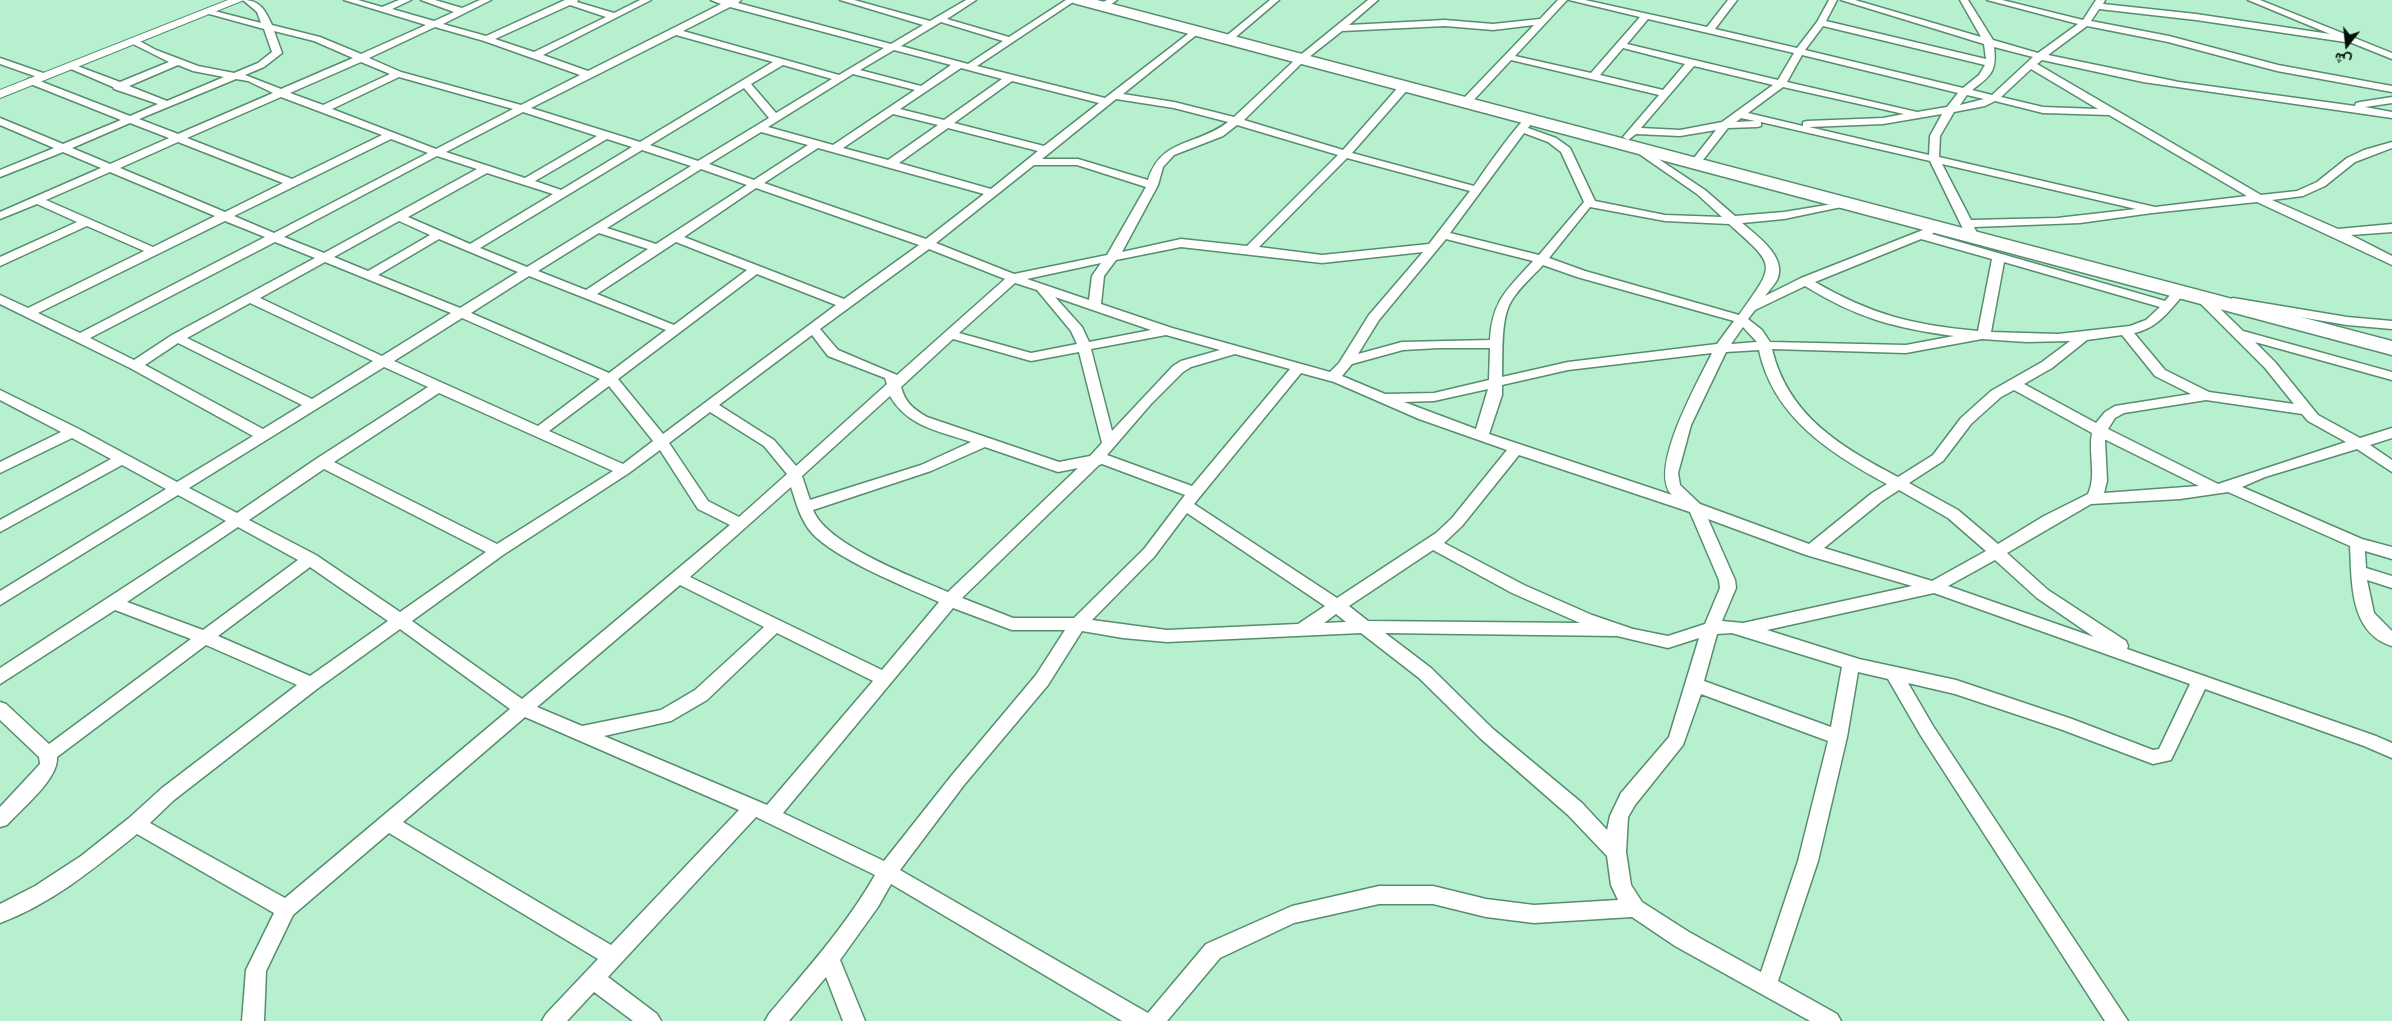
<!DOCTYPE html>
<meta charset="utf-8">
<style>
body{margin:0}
#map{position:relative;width:2392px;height:1021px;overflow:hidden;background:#b7f0ce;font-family:"Open Sans",Vazirmatn,sans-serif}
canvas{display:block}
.north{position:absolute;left:2322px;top:20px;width:50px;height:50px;-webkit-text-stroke:4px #b7f0ce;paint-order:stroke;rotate:196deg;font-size:14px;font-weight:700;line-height:20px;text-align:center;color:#001006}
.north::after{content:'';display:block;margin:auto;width:18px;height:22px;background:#001006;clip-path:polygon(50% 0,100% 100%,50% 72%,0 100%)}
</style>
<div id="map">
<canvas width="2392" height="1021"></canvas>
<div class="north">ش</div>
</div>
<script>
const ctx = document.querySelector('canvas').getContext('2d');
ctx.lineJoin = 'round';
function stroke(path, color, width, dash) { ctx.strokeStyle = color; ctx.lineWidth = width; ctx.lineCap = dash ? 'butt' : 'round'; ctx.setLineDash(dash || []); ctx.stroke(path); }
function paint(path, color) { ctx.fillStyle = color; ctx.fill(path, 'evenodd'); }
const minor = new Path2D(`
 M243,0C260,0 265,10 272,25L320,37L361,54L426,25L344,0H358L382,7L399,0H411L392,9L434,21L454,12L421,0H435L462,8L480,0H491L443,24L486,36L565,0H578L577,2L614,13L640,0H651L543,55L588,71L721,4L711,0H741L738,3L891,44L923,25L840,0H854L930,21L966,0H976L947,19L1009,37L1066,0H1076L977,66L1105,98L1197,27L1200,28V32L1123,94L1174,102L1234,117L1298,57L1368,0H1378L1349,25L1445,20L1493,24L1540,19L1558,0H1567L1515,56L1591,73L1640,17L1569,0H1585L1707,27L1728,0H1737L1715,29L1797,48L1817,22L1829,0H1837L1826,21L1986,59L1984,44L1841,0H1855L1981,37L1960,0H1968L1993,40L2038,53L2078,24L1987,0H2002L2083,20L2096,0H2105L2103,4L2196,14L2330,34L2248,0H2260L2392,53V59L2352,43L2196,20L2099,9L2091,21L2169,36L2278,65L2392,86V92L2277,71L2168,42L2087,26L2048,55L2179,82L2355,106L2356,103L2360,102L2392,97V103L2365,107L2392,112V118L2143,82L2042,60L2037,64L2261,195L2297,191L2317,182L2347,158L2364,150L2392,142V148L2355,162L2325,186L2303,196L2272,200L2338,229L2392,224V232L2351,235L2392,256V265L2257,202L2152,213L2080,223L1974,227L1979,237L1973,241L1967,237L1930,161L1761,122V126L1757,127L1728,128L1699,165L1695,166L1690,163L1716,130L1680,136L1636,134L1628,140L1623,137L1659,95L1511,60L1470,104H1462V100L1534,25L1493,30L1445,26L1342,31L1304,61L1244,120L1343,150L1401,84H1409V88L1352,153L1474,186C1482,174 1521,118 1529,116L1534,119L1528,128L1556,138L1570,148L1595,201L1665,215L1722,217L1697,194L1632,149V145L1636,144L1705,190L1735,216L1784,212L1851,201V205L1784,219L1742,223C1756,235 1788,257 1777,280C1774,285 1769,291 1765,296L1801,278L1928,228L1934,232L1932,234L2165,301L2176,288H2184L2186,291L2184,294C2169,311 2158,328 2134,333L2165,370L2209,392L2294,404L2265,368L2197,300L2195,297L2197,294H2205L2243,331L2392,372V380L2255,342L2275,362L2318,415L2360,438L2392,428V438L2370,445L2392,460V472L2357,449L2265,477L2242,487L2362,539L2392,547V559L2365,551L2366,568L2392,576V588L2367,580L2374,613L2392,631V646C2349,633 2352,581 2350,546L2228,492L2180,499L2091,504L2007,553L2048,590L2126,641L2128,646L2127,649L2376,736L2392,743V758L2364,746L2205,689L2171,760L2153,764L2060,729L1955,694L1908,683L1933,726L2128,1021H2105L1921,736L1888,679L1858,672L1847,737L1818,861L1778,981L1837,1014L1841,1021H1810L1675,946L1632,917L1534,923L1486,917L1433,904H1379L1294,923L1220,958L1167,1021H1122L891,884L878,907L840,960L865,1021H843L826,977L789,1021H765L769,1014C806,970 846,926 875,875L756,817L608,977L657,1014L661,1021H633L594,992L567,1021H542L546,1014L598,959L389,833L293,915L266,971L264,1021H242L246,970L274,913L137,834C95,868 51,904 0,923V904L35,886L81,856L129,818L162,788L297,685L206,645L57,757C59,779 21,809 7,825L0,827V807L40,764L39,757L0,720V702L6,704L49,744L191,639L115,610L0,684V668L226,521L178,495L0,605V591L166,489L122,465L0,532V520L111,459L72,438L0,473V462L61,432L0,400V390L79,429L177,482L253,436L130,368L0,304V295L28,308L144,251L87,226L0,266V257L77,222L37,204L0,219V212L101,168L63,152L0,177V170L54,148L0,125V118L63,144L121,120L28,83V79L32,78L130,116L158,104L114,89L113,87L64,66L72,64L120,82L169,62L131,43L129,41L134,38L156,50L198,66L234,73L258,63L272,52L264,29L202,12L207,9L261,23L257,12ZM570,5L606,17L534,52L495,39ZM730,7L884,48L839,75L683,31ZM1648,19L1794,53L1778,80L1627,44ZM941,22L1003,41L968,64L901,46ZM1823,26L1985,65L1979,75L1963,88L1805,50ZM435,27L484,41L580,75L521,105L401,72L369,58ZM274,31L314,41L353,58L281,89L245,75L264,67L282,53ZM676,35L773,62L640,142L531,108ZM1994,47L2033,57L1992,95L1972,90C1991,76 1997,71 1994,47ZM1623,48L1685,64L1663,90L1600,75ZM894,50L951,65L921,86L860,70ZM1802,55L1958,93L1947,107L1917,112L1787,82ZM361,62L390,74L323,105L290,93ZM178,65L193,71L224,77L167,101L129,86ZM783,65L832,79L776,113L751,84ZM1694,66L1773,85L1722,122L1680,130L1641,128ZM961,68L1002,79L944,120L900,109ZM2031,69L2098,109L2043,107L2001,97ZM853,74L915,90L833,145L768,127ZM399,77L513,109L436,149L332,109ZM236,79L248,81L273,93L178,134L139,119ZM1012,81L1099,103L1044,146L954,123ZM1783,87L1904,114L1883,118L1807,121L1803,122V126L1748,113ZM744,88L769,118L698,161L650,145ZM1967,95L1984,99L1960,105ZM281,97L382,135L292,179L187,138ZM1116,99L1174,108L1228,122C1197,146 1161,138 1148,180L1078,159H1042ZM1995,101L2043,113L2109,115L2247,196L2155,207L1939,157L1940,136L1954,112L1985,106ZM523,112L597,136L525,178L446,152ZM893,114L938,125L888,160L843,148ZM1942,114L1930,136L1929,155L1809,127L1883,124ZM1741,118L1755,121L1736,122ZM130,123L169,138L110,164L72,148ZM1237,125L1338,155L1247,246L1181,239L1122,252L1158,185L1163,167L1174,155L1223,136ZM948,128L1038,151L991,189L899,163ZM761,132L808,145L754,180L709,164ZM1524,133L1548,142L1561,152L1584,202L1539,255L1450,233ZM391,139L428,153L274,233L234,216ZM607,139L632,147L561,190L535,181ZM178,142L283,183L225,212L120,168ZM818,148L984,194L926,239L764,183ZM642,150L691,166L527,267L480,248ZM437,156L477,169L324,253L284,237ZM1347,158L1470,191L1429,244L1322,255L1259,247ZM1942,164L2136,209L2057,218L1971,220ZM1034,165H1077L1146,187L1107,255L1014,274L936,243ZM701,169L747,185L656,244L607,228ZM110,172L215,216L153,247L46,200ZM487,173L553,194L470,244L408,217ZM756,188L919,245L844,299L684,237ZM1590,207L1665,221L1729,224C1777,267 1776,263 1739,315L1585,271L1549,258ZM225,221L265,237L80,333L38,313ZM399,221L430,235L368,271L334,257ZM599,233L648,249L586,290L538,271ZM439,239L518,272L460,308L378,275ZM1446,239L1533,261C1508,289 1492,300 1490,340L1402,342L1358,354L1379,320ZM1921,239L1992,259L1978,331C1913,325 1872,315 1815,282ZM275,242L315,258L172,335L134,360L90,338ZM676,242L747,270L674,325L597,294ZM1181,247L1322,263L1423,252L1369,315L1339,363L1330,372L1172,328L1101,304L1104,276L1116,260ZM929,249L1005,279L897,375L838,350L820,329ZM325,262L451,313L382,356L260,298ZM2004,262L2160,307L2146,320L2130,326L2058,334L1991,332ZM1101,263L1092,276L1089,300L1027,279ZM1543,265L1577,277L1734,321L1717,344L1568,362L1502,377C1503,355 1500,318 1512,300C1520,287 1533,276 1543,265ZM757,274L836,305L663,434L618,379ZM529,276L666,330L609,373L471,313ZM1015,283L1037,290L1071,331L1077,344L1031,353L959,333ZM1805,286C1857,318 1894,328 1954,336L1906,345L1770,342L1762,330L1748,319L1755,310ZM1055,297L1151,330L1089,342L1082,327ZM250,303L373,361L312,399L187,338ZM462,318L600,379L538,426L394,361ZM1743,327L1757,342L1731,344ZM812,335L828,356L885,378L887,384L796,466L774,440L719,405ZM1166,335L1220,350L1181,361L1173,366L1112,431L1091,349ZM2122,335L2155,376L2191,394L2115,406L2105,412L2096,423L2024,384L2052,368L2087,340ZM953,339L1031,361L1079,352L1102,443L1090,456L1059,462L927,417C913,409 905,402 901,387ZM1982,339L2026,342L2070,341L2042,362L1991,391L1961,418L1933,455L1898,477C1841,447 1788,416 1772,349L1906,353ZM178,343L302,405L263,429L145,365ZM1439,348H1490L1489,380L1434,393L1385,394L1342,376L1352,364L1403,350ZM1759,350C1773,417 1831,454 1887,484L1872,493L1809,544L1700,504L1680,485L1678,473L1691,425L1726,352ZM1712,353C1699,380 1647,470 1672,495L1489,434L1502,395V385L1568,370ZM1235,354L1290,369L1192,486L1107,455L1151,404L1183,372L1191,367ZM384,367L428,387L316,459L237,513L189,488ZM1301,373L1334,382L1419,419L1507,450L1452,518L1436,533L1337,598L1194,504ZM609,386L653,441L623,464L549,431ZM1488,389L1476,429L1404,402L1434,401ZM2014,390L2092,433C2088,453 2097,475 2088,494L2044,516L1998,544L1958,510L1909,483L1943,461L1971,424L2001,397ZM439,393L613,471L497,544L334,462ZM890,396C908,427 939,431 971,442L921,465L810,500L802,476ZM2206,400L2302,414L2308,421L2346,442L2218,484L2108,429L2115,418L2124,413ZM710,412L764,446L787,474L739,517L708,501L669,443ZM2105,440H2106L2199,486L2104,493L2107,481ZM985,447L1058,472L1078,468L948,592C913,577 827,545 813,510L931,471ZM660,450L698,509L730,525L522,699L412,621L503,555L629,473ZM1519,455L1690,512L1719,580L1720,588L1705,624L1668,636L1633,629L1592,615L1524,585L1444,543L1462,526ZM1102,464L1185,495L1144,549L1074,618H1013L962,598L1099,465ZM324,469L486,552L400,612L316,555L249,520ZM791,487C796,502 800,519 811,532C833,558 906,587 939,602L882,670L690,577ZM1899,490L1948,518L1986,551L1932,581L1824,548L1882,501ZM1187,513L1325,606L1298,624L1167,630L1092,620L1154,557ZM1708,519L1806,555L1912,586L1743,623L1722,621L1736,588L1735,580ZM238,527L298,560L203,630L127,602ZM1433,550L1512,593L1580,623L1368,621L1349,606ZM1995,560L2037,598L2094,637L1948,586ZM310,567L388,621L310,676L218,636ZM680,585L764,627L695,690L661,710L582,726L537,707ZM1934,593L2190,684L2159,749L2153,750L2072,719L1956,680L1859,659L1767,630ZM953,608L1012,630H1065L1036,675L952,775L884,861L783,813ZM1336,614L1346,622L1324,623ZM400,629L510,709L285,898L150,823L174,800L317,689ZM1082,631L1123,638L1167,642L1361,633L1419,678L1481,739L1568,815L1607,856L1611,885L1618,900L1534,905L1486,899L1433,886H1379L1292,906L1206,944L1148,1013L900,870L964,785L1048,685ZM777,633L873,681L767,805L604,736L671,721L707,700ZM1385,633L1617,636L1668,648L1699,638L1669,737L1621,793L1610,816L1607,830L1582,803L1493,729L1431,668ZM1732,633L1842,667L1831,727L1704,681L1717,634ZM1701,694L1828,741L1798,861L1761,972L1689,932L1642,902L1631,885L1626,852L1628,817L1635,805L1683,745ZM525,717L739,810L611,945L403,822Z
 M1107,0H1117L1106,8H1100V4Z
 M1270,0H1279L1231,41H1225V37Z
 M0,58L46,74L48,76L43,79L0,64Z
 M2233,298L2347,317L2392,321V329L2347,325L2229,305L2227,302Z`);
const tertiary = new Path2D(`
 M228,0H244L0,98V90Z`);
const trunk = new Path2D(`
 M1071,0H1097L2392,341V355L1073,3Z`);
stroke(minor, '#578d6e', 3);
stroke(tertiary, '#578d6e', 2);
stroke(trunk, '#578d6e', 3);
paint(minor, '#fff');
paint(tertiary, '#fff');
paint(trunk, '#fff');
</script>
